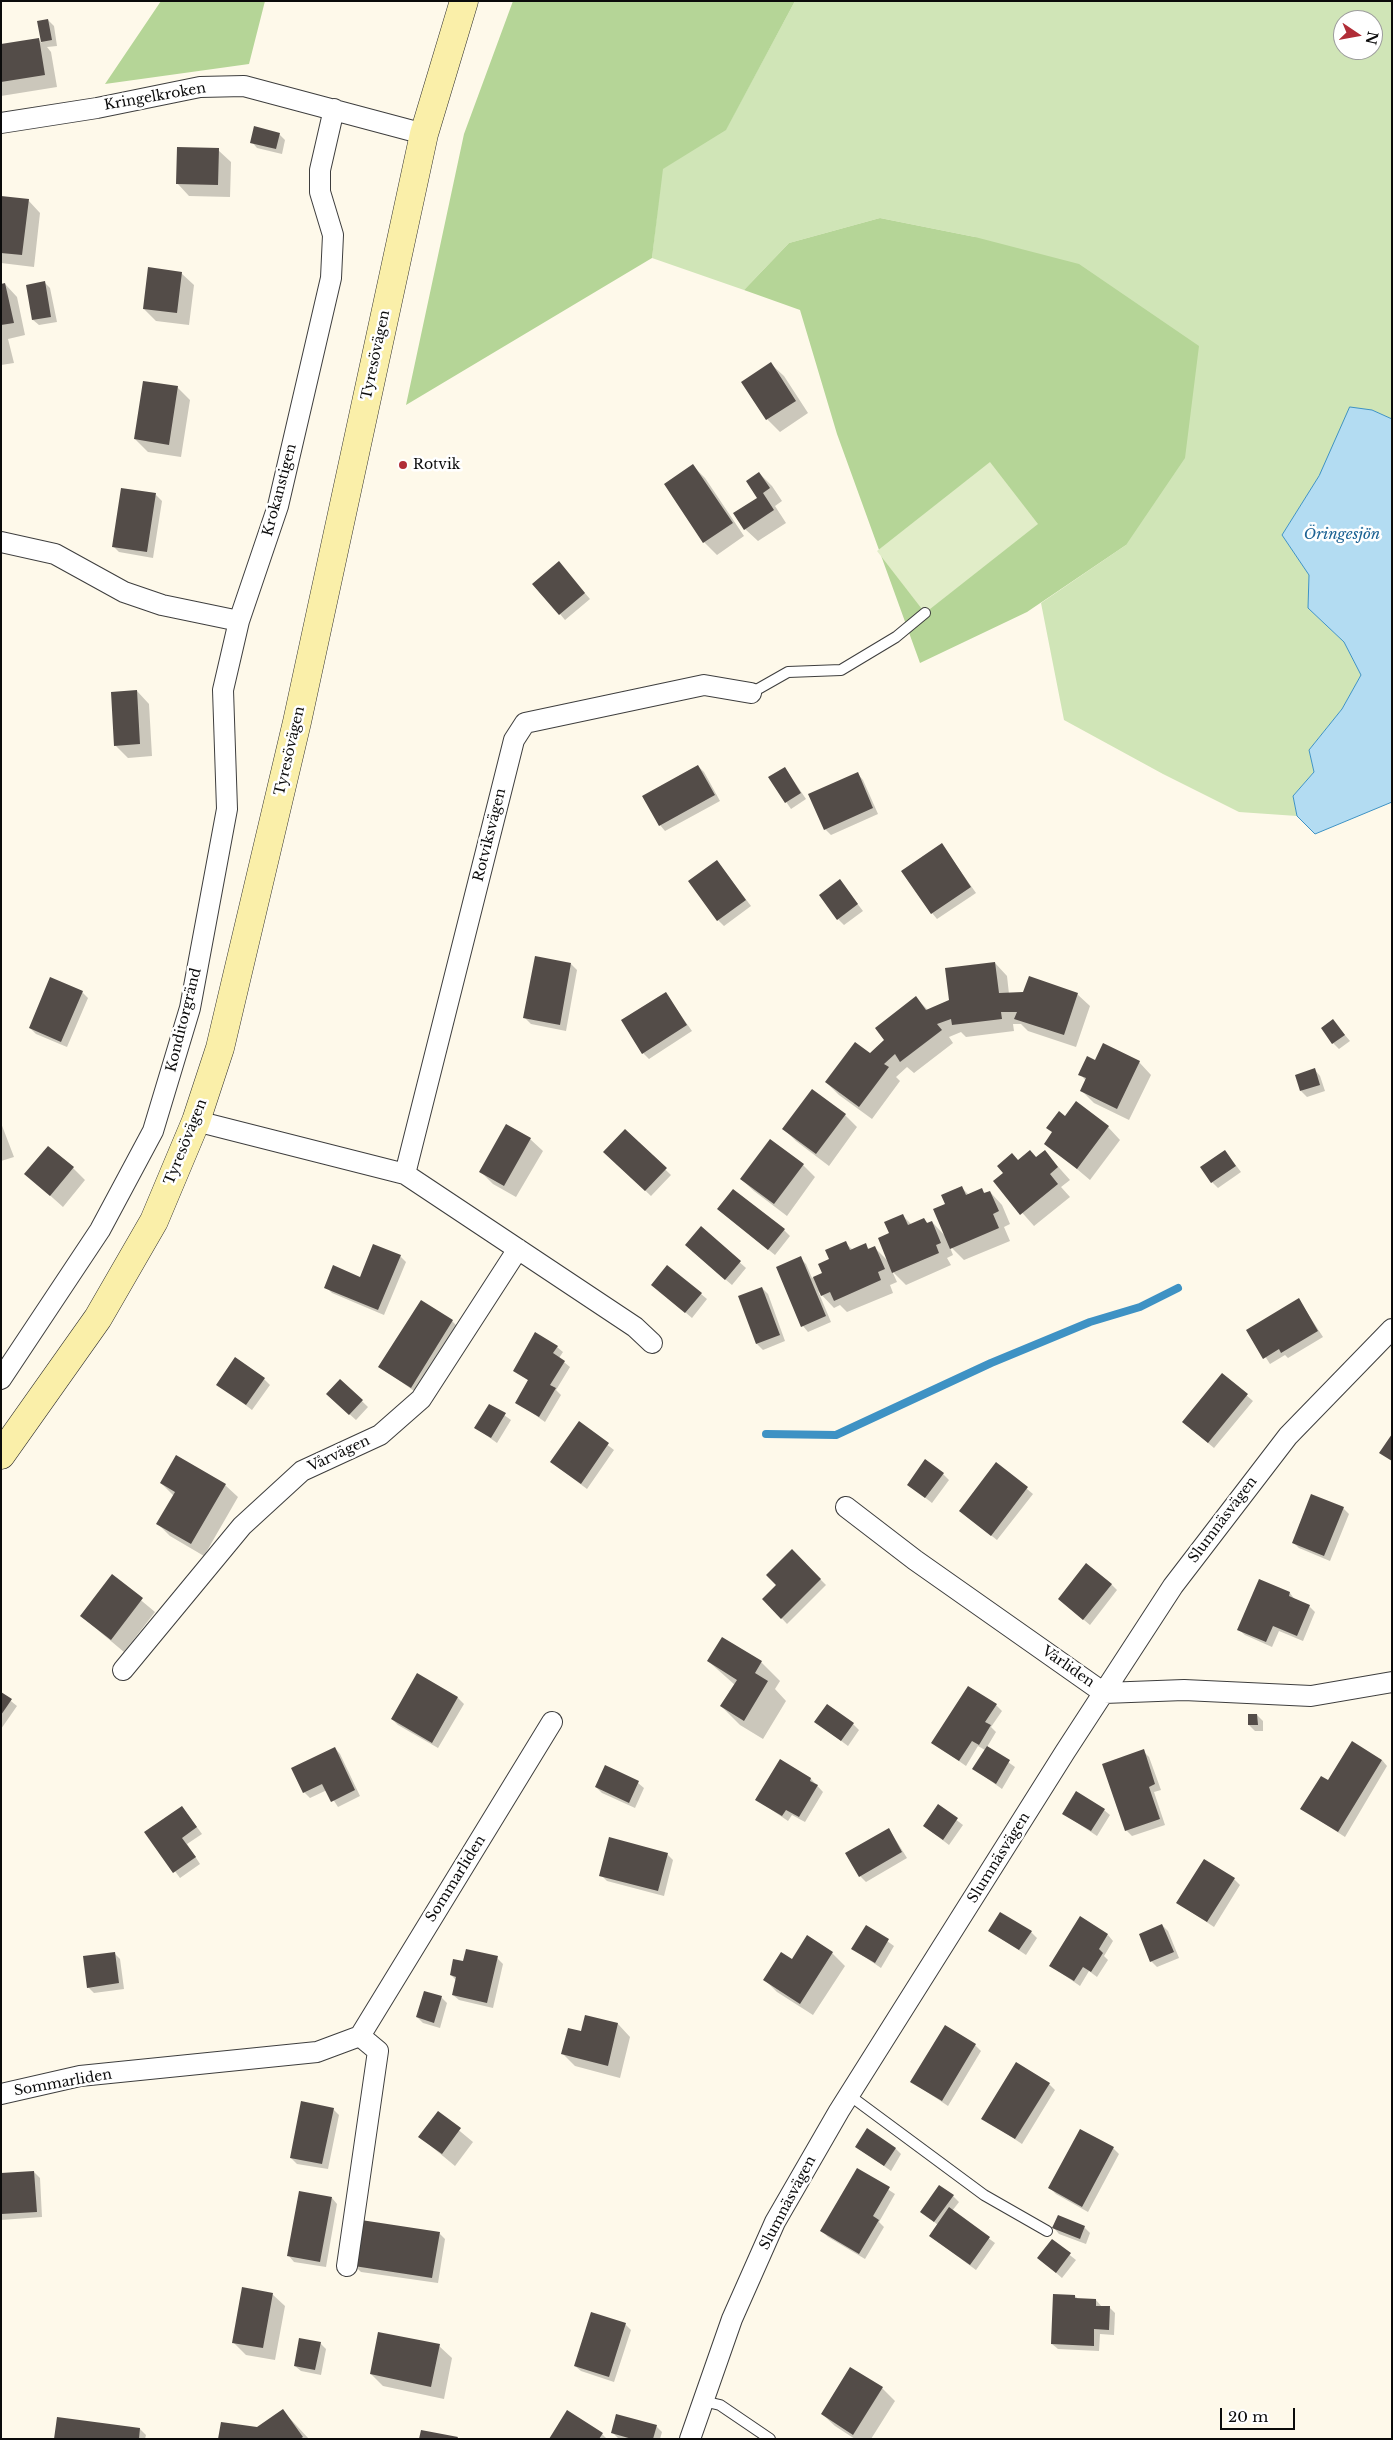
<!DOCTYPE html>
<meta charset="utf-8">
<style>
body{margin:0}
#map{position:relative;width:1393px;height:2440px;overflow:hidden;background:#fef9ea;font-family:"Libre Baskerville",serif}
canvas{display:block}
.frame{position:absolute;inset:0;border:2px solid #0b0b0b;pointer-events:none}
.north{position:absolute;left:1333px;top:10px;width:50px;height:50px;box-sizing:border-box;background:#fff;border:1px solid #9d9d9d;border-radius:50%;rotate:102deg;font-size:14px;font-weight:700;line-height:20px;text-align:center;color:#0b0b0b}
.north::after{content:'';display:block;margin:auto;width:18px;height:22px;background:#b12d37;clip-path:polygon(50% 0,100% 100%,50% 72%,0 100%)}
.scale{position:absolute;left:1220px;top:2408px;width:75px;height:22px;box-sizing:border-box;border:2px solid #0b0b0b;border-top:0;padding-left:6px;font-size:15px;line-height:18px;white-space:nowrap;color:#0b0b0b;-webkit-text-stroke:4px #fff;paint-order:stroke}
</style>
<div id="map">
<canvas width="1393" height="2440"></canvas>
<div class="frame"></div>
<div class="north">N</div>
<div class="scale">20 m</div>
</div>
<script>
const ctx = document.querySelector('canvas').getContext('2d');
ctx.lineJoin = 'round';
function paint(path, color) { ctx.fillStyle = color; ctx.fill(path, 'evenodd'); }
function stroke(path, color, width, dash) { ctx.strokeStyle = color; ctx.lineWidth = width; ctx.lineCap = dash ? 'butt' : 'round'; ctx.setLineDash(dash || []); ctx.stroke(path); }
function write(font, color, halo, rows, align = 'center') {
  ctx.font = font + ' "Libre Baskerville",serif'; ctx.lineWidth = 5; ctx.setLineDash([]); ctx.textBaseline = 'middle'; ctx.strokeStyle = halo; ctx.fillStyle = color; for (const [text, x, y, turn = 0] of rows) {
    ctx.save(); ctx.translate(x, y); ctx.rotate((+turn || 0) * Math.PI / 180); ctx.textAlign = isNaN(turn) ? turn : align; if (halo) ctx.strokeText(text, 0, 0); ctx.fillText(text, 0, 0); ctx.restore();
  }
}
const green = new Path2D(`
 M795,1H1392V419L1372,410L1319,476L1282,535L1309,575L1308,608L1344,642L1361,675L1342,709L1309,750L1314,772L1293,796L1297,816L1239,812L1163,774L1064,720L1041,603L1126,545L975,237L880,218L789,243L744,290L652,258L662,169L726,129ZM1343,20H1373V50H1343Z`);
const forest = new Path2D(`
 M161,1H265L249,64L105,84Z
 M513,1H795L726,130L663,169L652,258L406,405L464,134Z
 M880,218L975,237L1079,264L1199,346L1185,458L1126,545L1027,612L920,663L837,434L800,310L744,290L789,243Z`);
const pitch = new Path2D(`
 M990,462L1038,524L925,613L877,551Z`);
const water = new Path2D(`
 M1350,407L1372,410L1392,419V802L1315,834L1297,816L1293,796L1314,772L1309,750L1342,709L1361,675L1344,642L1308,608L1309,575L1282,535L1319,476Z`);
const shadow = new Path2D(`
 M48,20L54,26L57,46L47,47L51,52L57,87L1,96V45L38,39L42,43L39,22Z
 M279,134L285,140L282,154L257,148L252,142Z
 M218,150L231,162L230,197L189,196L177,183Z
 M1,197L28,200L40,213L34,267L1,263Z
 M181,273L194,285L189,325L156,321L144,309Z
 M44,282L50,288L57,322L39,325L33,320Z
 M5,284L17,297L25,335L8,339L14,363L1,365V285Z
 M771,364L784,376L808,413L780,432L767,419L743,382Z
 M177,387L190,400L181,457L148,452L135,439Z
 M693,466L705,478L744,536L717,555L704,542L666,484Z
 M759,473L772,486L782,501L775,506L786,523L758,541L745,529L759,498Z
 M156,495L162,501L153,558L119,552L113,546Z
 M564,569L590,599L565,620L560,614Z
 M137,691L149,704L152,756L128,758L115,745Z
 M698,766L704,772L720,801L665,831L660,825Z
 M785,768L806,799L791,809L770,778Z
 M858,774L863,780L878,814L831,835L825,829Z
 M942,845L976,893L937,919L932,913Z
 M722,868L751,906L724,926L718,920Z
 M840,881L863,911L844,925L838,919Z
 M995,963L1007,976L1009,994H1077L1090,1006L1076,1047L1028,1031L1021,1024H1013L1014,1031L966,1037L961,1032L949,1037L953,1043L914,1073L907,1067L896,1077L900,1081L872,1119L839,1095L826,1082L870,1055L886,1040L916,998L928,1010L950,1000Z
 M571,964L577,970L566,1031L531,1024L525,1018Z
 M82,992L88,998L67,1047L36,1034L30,1028Z
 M665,993L692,1031L649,1059L643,1053Z
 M1333,1021L1350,1041L1339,1049L1333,1043Z
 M1095,1061L1139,1062L1151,1075L1129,1120L1094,1103L1081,1090L1086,1081L1080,1074Z
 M1315,1070L1320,1076L1325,1091L1307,1097L1301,1091Z
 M845,1115L857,1127L829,1166L796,1141L784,1129Z
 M1065,1118L1108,1127L1120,1140L1090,1180L1046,1143Z
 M1,1123L14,1157L1,1161Z
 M507,1125L530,1139L543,1151L516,1197L493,1184L480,1171Z
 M625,1131L671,1175L651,1196L605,1152Z
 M1225,1151L1241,1172L1218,1188L1212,1182Z
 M1045,1152L1070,1180L1061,1187L1070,1197L1034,1226L994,1181L1018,1161L1037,1158Z
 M803,1165L815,1177L787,1216L754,1191L741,1179Z
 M73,1168L85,1180L63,1207L26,1174Z
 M962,1188L969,1195L981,1190L986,1194L990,1192L1002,1205L1010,1224L1004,1227L1010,1241L964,1260L949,1245L953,1255L947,1258L951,1265L906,1285L892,1271L897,1282L890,1285L893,1293L847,1312L840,1305L834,1308L818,1291L831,1322L808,1332L803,1326L800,1258L806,1264L812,1278L824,1273L831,1259L845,1243L853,1250L865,1245L870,1250L875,1248L888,1261L890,1234L903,1216L912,1225L924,1220L929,1224L932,1222L947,1238L946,1205Z
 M718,1209L784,1230L790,1236L775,1255Z
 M701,1228L746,1268L732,1285L692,1251Z
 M400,1256L406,1262L384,1315L332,1293L326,1287L361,1278Z
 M762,1288L768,1294L785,1341L763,1350L757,1344L740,1297Z
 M659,1290L701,1294L707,1299L692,1318Z
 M1299,1300L1323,1337L1288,1358L1285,1355L1270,1364L1248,1330Z
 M452,1321L458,1327L417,1393L380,1367Z
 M557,1347L563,1352L559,1358L570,1367L556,1390L561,1395L545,1422L517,1402L529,1381L514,1370Z
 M1222,1374L1253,1401L1214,1448L1189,1427Z
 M264,1379L270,1385L252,1410L218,1384Z
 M340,1380L368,1407L356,1420L327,1394Z
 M490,1405L511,1420L497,1443L476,1428Z
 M579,1423L614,1450L587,1489L551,1462Z
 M997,1464L1033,1494L997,1540L966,1516Z
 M943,1474L949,1480L932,1503L908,1484Z
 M161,1483L225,1485L238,1497L204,1556L170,1536L158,1524L174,1496Z
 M1343,1508L1349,1514L1330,1561L1299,1548L1293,1542Z
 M792,1551L826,1585L787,1624L764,1599L778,1585Z
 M112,1576L155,1612L124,1652L81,1616Z
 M1111,1584L1117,1590L1090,1625L1059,1599Z
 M1290,1593L1295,1600L1309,1606L1315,1612L1303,1641L1279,1631L1272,1647L1245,1635L1239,1630Z
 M708,1661L761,1662L780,1681L775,1689L786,1701L763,1739L740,1725L721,1706L735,1685Z
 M418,1675L458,1698L464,1704L438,1748L398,1725L392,1719Z
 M1,1693L17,1706L1,1729Z
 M996,1705L1002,1711L991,1727L996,1732L987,1747L1015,1767L1002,1789L974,1769L985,1750L978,1746L966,1766L933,1743Z
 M1257,1715L1263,1721V1731H1255L1249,1725Z
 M816,1722L853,1724L859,1730L848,1746Z
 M335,1748L340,1754L360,1796L338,1807L327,1790L310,1798L304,1792Z
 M1143,1751L1149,1757L1161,1790L1154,1792L1165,1825L1132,1836L1126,1830Z
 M1382,1760L1387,1766L1345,1837L1302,1809L1328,1782Z
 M606,1767L638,1783L644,1788L635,1808L602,1793L596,1787Z
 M811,1779L823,1792L805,1822L792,1815L788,1821L757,1800Z
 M938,1806L963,1825L949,1845L924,1826Z
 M182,1807L202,1834L187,1844L200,1864L180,1878L146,1832Z
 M1104,1810L1110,1815L1097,1836L1064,1814Z
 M889,1829L907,1858L866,1882L860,1876Z
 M667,1854L673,1860L664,1896L607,1881L601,1875Z
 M1234,1879L1240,1885L1214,1927L1178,1903Z
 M1162,1925L1168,1931L1179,1958L1157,1967L1151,1961Z
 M866,1926L894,1946L881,1968L853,1949Z
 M990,1931L1031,1932L1037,1938L1026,1955Z
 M1108,1935L1113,1941L1104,1956L1108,1960L1097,1977L1089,1971L1080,1986L1051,1966Z
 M114,1953L120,1959L124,1989L94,1993L88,1987Z
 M832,1953L845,1966L813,2015L777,1992L765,1980L792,1960Z
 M497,1958L503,1964L493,2008L459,2000L453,1995L457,1981L451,1975Z
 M441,1997L447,2003L440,2028L423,2023L417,2017Z
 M586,2016L618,2024L630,2037L620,2078L575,2066L563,2054L582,2032Z
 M975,2045L981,2051L948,2106L912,2082Z
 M1049,2084L1055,2090L1022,2144L983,2118Z
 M333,2109L339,2115L328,2169L297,2164L291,2158Z
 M438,2113L473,2142L455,2166L420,2137Z
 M1080,2131L1113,2148L1119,2154L1088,2212L1056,2194L1050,2188Z
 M856,2146L896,2149L901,2154L891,2171Z
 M858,2170L895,2194L879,2222L884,2227L865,2259L828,2237L822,2231Z
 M34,2172L40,2178L42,2217L1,2220V2174Z
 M953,2196L959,2202L952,2211L995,2243L976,2270L930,2236L938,2225L922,2212Z
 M332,2198L337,2204L326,2267L294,2262L289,2256Z
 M1084,2227L1090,2233L1086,2244L1059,2234L1054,2228Z
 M439,2233L445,2239L438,2283L361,2272L355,2266Z
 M1052,2241L1076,2260L1062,2278L1039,2258Z
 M272,2294L285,2306L275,2360L246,2355L233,2342Z
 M1075,2296L1079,2300H1096L1102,2307H1109L1115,2313L1114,2335L1100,2334L1099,2351L1058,2349L1052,2344Z
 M625,2324L631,2330L614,2382L581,2371L575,2366Z
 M320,2343L326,2349L321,2375L301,2371L295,2366Z
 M439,2346L452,2358L444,2399L383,2386L371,2374Z
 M850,2369L882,2388L895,2401L871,2439H855L835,2426L822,2414Z
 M283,2411L309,2439H219L258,2428Z
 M656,2426L662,2432L660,2439H619L613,2433Z
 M140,2429L146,2435L145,2439H55Z
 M602,2434L607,2439H550Z`);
const stream = new Path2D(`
 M766,1434L836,1435L991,1363L1090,1322L1140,1307L1178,1288`);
const building = new Path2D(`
 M48,19L52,40L41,42L37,21Z
 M39,38L45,75L1,82V44Z
 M254,126L280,133L276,149L250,143Z
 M177,147L219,148L218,185L176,184Z
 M1,196L29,199L22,255L1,253Z
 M148,267L182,272L177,313L143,309Z
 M45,281L51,317L32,320L26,285Z
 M5,283L14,323L1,325V284Z
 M771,362L796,401L766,420L741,382Z
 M143,381L178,386L169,445L134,439Z
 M693,464L733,523L703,543L664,484Z
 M759,472L770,488L763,493L774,510L744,530L733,513L757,498L746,481Z
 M121,488L156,493L147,552L112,547Z
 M559,561L585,593L559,615L532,584Z
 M137,690L140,744L114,746L111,692Z
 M698,765L715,795L659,826L642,796Z
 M785,767L801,793L785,803L768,777Z
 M858,772L873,808L824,830L808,794Z
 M942,843L971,887L931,914L901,871Z
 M717,860L746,900L717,921L688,881Z
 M840,879L858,904L837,920L819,895Z
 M535,956L571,963L560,1025L523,1018Z
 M995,962L999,993L1023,992L1029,976L1078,993L1064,1035L1014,1019L1017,1012H1001L1002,1019L952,1025L951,1019L937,1024L942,1030L900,1062L895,1054L884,1064L889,1067L859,1107L825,1082L855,1042L870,1053L884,1040L875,1028L916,996L926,1010L949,1000L945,968Z
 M50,977L83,991L61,1042L29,1028Z
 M666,992L687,1025L642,1054L621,1020Z
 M1333,1019L1345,1035L1332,1044L1321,1028Z
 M1103,1043L1140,1061L1117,1109L1080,1091L1086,1078L1078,1075L1087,1056L1095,1060Z
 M1315,1068L1320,1085L1300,1091L1295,1075Z
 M812,1089L846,1114L816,1154L782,1129Z
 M1076,1101L1109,1126L1077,1169L1044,1144L1052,1132L1046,1128L1059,1111L1065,1116Z
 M506,1124L531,1138L504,1186L479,1172Z
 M625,1129L667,1168L645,1191L603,1152Z
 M770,1139L804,1164L774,1204L740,1179Z
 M48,1146L74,1167L50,1196L24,1174Z
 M1030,1150L1036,1157L1045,1150L1058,1167L1050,1174L1058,1184L1020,1215L993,1181L1003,1173L997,1166L1012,1153L1018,1160Z
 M1225,1150L1236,1166L1211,1183L1200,1167Z
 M962,1186L966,1195L982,1188L984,1193L990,1191L999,1211L993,1214L999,1228L950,1249L933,1209L945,1204L941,1195Z
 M733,1189L785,1229L768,1250L717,1209Z
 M903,1214L908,1225L924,1218L927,1223L932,1221L941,1243L936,1245L939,1253L892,1273L878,1238L889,1233L884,1222Z
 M701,1226L741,1261L725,1280L685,1245Z
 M846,1241L850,1250L866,1243L868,1249L875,1246L885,1269L878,1272L881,1280L834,1301L830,1292L821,1296L813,1277L822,1273L818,1264L829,1259L825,1250Z
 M373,1244L401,1255L378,1310L324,1288L333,1265L360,1277Z
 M801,1256L826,1316L801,1327L776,1267Z
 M667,1265L702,1293L685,1313L651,1285Z
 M762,1287L780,1335L756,1344L738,1296Z
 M1299,1298L1318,1331L1281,1353L1279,1349L1263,1359L1246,1330Z
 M421,1300L453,1320L411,1388L378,1367Z
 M535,1332L558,1346L553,1353L565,1361L550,1385L556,1388L539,1417L515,1403L528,1380L513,1371Z
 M235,1357L265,1378L246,1405L216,1385Z
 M1222,1373L1248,1394L1208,1443L1182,1422Z
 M340,1379L363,1400L349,1415L326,1394Z
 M489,1404L506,1413L491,1438L474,1428Z
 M579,1421L609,1443L581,1484L550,1462Z
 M1392,1434V1461L1379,1453Z
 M176,1455L226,1484L191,1544L156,1524L175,1492L160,1483Z
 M925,1459L944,1473L925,1498L907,1485Z
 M996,1462L1028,1487L991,1536L959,1511Z
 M1311,1494L1344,1507L1324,1556L1292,1543Z
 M792,1549L821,1579L781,1619L762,1599L776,1585L766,1575Z
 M1086,1563L1112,1584L1083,1620L1058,1599Z
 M112,1574L143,1598L111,1640L80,1616Z
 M1259,1579L1290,1592L1289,1596L1310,1605L1297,1636L1273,1626L1266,1642L1237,1630Z
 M722,1637L762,1661L755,1673L768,1681L744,1721L720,1706L737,1680L707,1661Z
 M417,1673L458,1697L432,1743L391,1719Z
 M968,1686L997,1704L985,1722L991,1725L979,1745L972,1741L959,1761L931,1743Z
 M1,1692L12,1699L1,1715Z
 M827,1704L854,1723L841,1741L814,1722Z
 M1248,1714H1257L1258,1725H1248Z
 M1352,1741L1382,1760L1338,1832L1300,1809L1321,1776L1328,1780Z
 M987,1746L1010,1760L996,1784L972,1769Z
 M335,1747L355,1790L331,1802L322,1784L303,1793L291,1768Z
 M1144,1749L1155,1784L1149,1787L1160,1819L1125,1831L1102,1764Z
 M780,1759L811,1778L810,1781L818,1785L799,1817L786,1810L782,1816L755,1800Z
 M605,1765L639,1781L629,1803L595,1787Z
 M1076,1791L1105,1809L1091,1831L1062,1814Z
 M938,1804L958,1818L943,1840L923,1826Z
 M182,1806L197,1827L182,1838L196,1857L173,1873L144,1832Z
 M889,1828L902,1852L859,1877L845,1853Z
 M609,1837L668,1853L658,1891L599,1876Z
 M1204,1859L1235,1878L1207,1922L1176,1903Z
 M1000,1912L1032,1931L1019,1950L988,1931Z
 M1080,1916L1108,1934L1099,1949L1103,1953L1091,1972L1083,1967L1074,1981L1049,1966Z
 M1162,1924L1174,1952L1150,1962L1139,1934Z
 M866,1925L889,1939L875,1963L851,1949Z
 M807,1935L833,1952L800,2004L763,1980L781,1952L792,1959Z
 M466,1949L498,1956L487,2003L452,1995L456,1977L450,1975L453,1959L463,1961Z
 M115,1952L119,1983L87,1988L83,1956Z
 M424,1991L442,1996L434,2023L416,2017Z
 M585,2015L618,2023L608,2066L561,2054L568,2028L581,2031Z
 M945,2025L976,2044L942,2101L910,2082Z
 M1016,2062L1050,2083L1015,2139L981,2119Z
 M301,2101L334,2108L322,2164L290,2158Z
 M438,2111L461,2128L442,2154L418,2137Z
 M867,2128L896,2148L884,2166L855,2147Z
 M1080,2129L1114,2147L1082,2207L1048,2188Z
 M857,2168L890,2187L873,2216L879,2220L859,2254L820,2231Z
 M34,2171L37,2212L1,2214V2173Z
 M939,2185L954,2195L934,2222L920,2212Z
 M299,2191L332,2197L320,2262L287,2256Z
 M949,2207L990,2237L970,2265L929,2236Z
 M1058,2215L1085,2226L1080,2239L1052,2228Z
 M361,2220L440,2232L432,2278L354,2266Z
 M1052,2239L1071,2253L1056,2273L1037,2258Z
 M242,2287L273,2293L263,2348L232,2343Z
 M1053,2294L1075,2295V2298L1096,2299V2306H1110L1109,2330L1094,2329V2346L1051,2344Z
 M591,2312L626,2323L609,2377L574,2366Z
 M378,2332L440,2344L431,2387L370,2374Z
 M299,2338L321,2342L315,2370L294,2366Z
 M850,2367L883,2387L853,2435L821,2414Z
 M283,2409L303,2437L300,2439H218L221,2422L257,2427Z
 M567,2410L603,2433L599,2439H549Z
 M616,2414L657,2425L653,2439H632L611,2433Z
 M57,2417L140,2428L139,2439H54Z
 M421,2430L458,2437L457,2439H419Z`);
const service = new Path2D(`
 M751,693L788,672L841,670L896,637L925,613
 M849,2095L984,2195L1047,2231
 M703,2401L720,2405L770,2439`);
const minor = new Path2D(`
 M1,123L97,108L200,87L244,86L424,134
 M1,542L55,554L124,592L162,605L239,621L278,506L331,278L333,235L320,192V170L334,109
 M196,1121L405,1174L635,1327L652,1343
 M405,1174L514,740L525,723L704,685L751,693
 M1,1379L100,1230L153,1131L190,1008L227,809L223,690L239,621
 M846,1507L915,1560L1104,1693L1184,1690L1311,1696L1392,1682
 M123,1670L242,1526L302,1471L380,1435L421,1399L518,1249
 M1,2094L80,2076L317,2052L360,2036L552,1722
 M347,2266L378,2051L360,2036
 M690,2439L732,2319L775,2222L839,2111L1065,1752L1173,1586L1288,1436L1392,1329`);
const secondary = new Path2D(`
 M1,1455L98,1318L154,1221L196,1121L220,1048L297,722L424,134L464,1`);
const markers = [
 [403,465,5,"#b12d37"]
];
const streetNames = [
 ["Kringelkroken",155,97,-10],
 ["Tyresövägen",376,355,-78],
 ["Krokanstigen",280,490,-75],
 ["Tyresövägen",290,751,-77],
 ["Rotviksvägen",490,835,-76],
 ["Konditorgränd",184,1020,-76],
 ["Tyresövägen",186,1142,-68],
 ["Vårvägen",339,1454,-25],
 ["Slumnäsvägen",1223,1520,-53],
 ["Vårliden",1068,1667,35],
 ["Slumnäsvägen",999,1858,-58],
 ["Sommarliden",456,1879,-58],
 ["Sommarliden",63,2083,-10],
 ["Slumnäsvägen",788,2203,-62]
];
const poiNames = [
 ["Rotvik",413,465]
];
const waterNames = [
 ["Öringesjön",1342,535]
];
paint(green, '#d0e5b7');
paint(forest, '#b5d597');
paint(pitch, '#e1edc8');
paint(water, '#b3dcf2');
stroke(water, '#3e92c4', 1);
paint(shadow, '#0003');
stroke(stream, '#3e92c4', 8);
paint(building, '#534c48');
stroke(service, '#3e3e3e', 12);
stroke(minor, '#3e3e3e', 22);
stroke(secondary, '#2d2d2d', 29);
stroke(service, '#fff', 10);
stroke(minor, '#fff', 20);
stroke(secondary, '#faefa9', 28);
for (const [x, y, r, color] of markers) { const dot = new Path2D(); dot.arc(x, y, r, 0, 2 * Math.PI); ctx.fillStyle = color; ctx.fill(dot); stroke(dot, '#fff', 2); }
write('14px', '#0b0b0b', '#fff', streetNames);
write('14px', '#0b0b0b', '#fff', poiNames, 'left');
write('italic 15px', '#1e6394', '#fff', waterNames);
</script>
